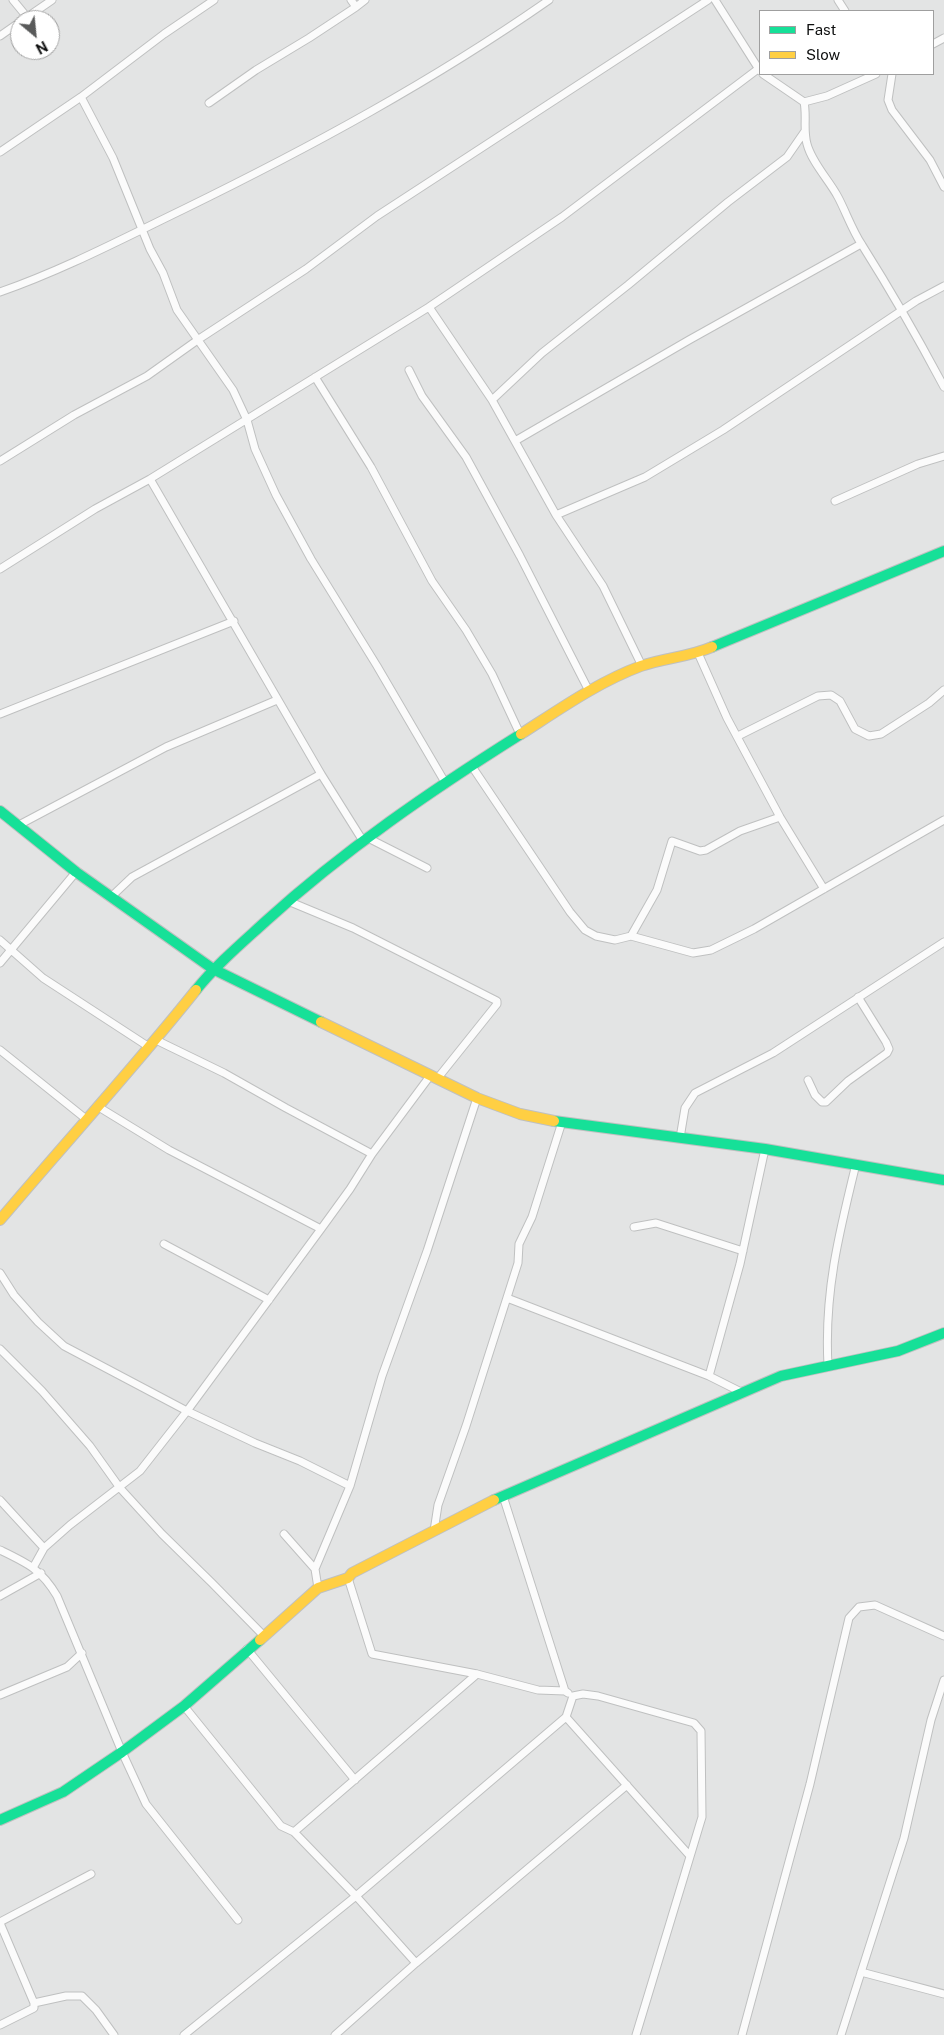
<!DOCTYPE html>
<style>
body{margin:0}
#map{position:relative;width:944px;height:2035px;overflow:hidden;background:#e3e4e4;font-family:"Public Sans",sans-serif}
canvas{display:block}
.legend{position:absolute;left:759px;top:10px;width:175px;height:65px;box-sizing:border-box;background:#fff;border:1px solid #9f9f9f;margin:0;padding:6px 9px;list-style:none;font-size:15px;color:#0e0f0f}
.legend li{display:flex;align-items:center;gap:10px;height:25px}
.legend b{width:25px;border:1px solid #9f9f9f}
.north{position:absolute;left:10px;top:10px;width:50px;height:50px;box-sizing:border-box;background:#fff;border:1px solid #9f9f9f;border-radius:50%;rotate:152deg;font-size:14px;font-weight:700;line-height:20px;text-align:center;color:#0e0f0f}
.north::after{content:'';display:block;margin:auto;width:18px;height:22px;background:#595a5a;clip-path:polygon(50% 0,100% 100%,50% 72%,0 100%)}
</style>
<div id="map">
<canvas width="944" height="2035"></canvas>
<ul class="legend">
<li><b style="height:6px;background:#16e098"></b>Fast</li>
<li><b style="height:6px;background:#ffcf43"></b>Slow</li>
</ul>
<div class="north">N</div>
</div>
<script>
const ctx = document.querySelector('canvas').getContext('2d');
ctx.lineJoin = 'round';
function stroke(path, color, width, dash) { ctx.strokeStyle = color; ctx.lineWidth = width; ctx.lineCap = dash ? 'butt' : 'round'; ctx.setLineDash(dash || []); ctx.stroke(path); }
const street = new Path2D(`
 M13,0L27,17
 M715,0L760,71
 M838,0L845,11
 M356,7L365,0
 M23,20L52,0
 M0,36L20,22
 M933,44L944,38
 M763,74L804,102
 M876,74L827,96L804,102C807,116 803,130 807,144C812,163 829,180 838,197C846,212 852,230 862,245C891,291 918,338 944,387
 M892,74L888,100L892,110L930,160L944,187
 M81,97L113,158L150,249L163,273L177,310L233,390L247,420L255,449L276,495L311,559L377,666L446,784
 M209,103L256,70L309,38L356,7L351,0
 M0,152L81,97L164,34L214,0
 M0,292C63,270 122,239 182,210C309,148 433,81 549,0
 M429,307L492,400L556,515L603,586L642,666
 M409,370L422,396L466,457L520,556L589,691
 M315,377L371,467L432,581L466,630L492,674L520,734
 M492,400L542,353L628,285L728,202L787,157L805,131
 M515,441L689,340L861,244
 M0,461L74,415L147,376L199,339L306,269L377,216L708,0
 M150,479L321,774L363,841
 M835,501L918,464L944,456
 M556,515L645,477L723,430L916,301L944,286
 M0,569L95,509L150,479L429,307L562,217L758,69
 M698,653L727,718L780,817L824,889
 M0,714L234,621
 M738,736L818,696L831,695L840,701L855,729L869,736L881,734L929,703L944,690
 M471,765L570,912L585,930L596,936L615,940L631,936L693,953L711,950L754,929L944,820
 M17,826L166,747L277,700
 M368,838L427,868
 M111,897L132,877L321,774
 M288,901L353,928L497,1001V1004L437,1079
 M631,936L657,890L672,841L700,851L706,850L740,831L780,817
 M0,940L43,978L149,1047
 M0,963L76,872
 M156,1040L224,1073L286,1108L372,1154
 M0,1050L86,1119
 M808,1080L815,1095L822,1102H826L848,1081L887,1053L889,1049L886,1042L858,997
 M97,1106L169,1150L321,1229
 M680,1138L685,1108L695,1093L773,1053L944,942
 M634,1227L656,1223L743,1251
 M164,1244L269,1300
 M0,1273L14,1295L38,1322L64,1346L187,1411L255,1443L300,1461L350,1486
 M507,1298L709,1376L741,1392
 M0,1349L42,1391L90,1446L120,1488L162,1534L212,1583L263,1635
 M828,1365C824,1293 839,1233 856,1164
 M709,1376L740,1264L765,1149
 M503,1496L565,1691L568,1693
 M0,1500L44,1548
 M434,1531L438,1505L466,1426L518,1263L519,1244L532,1217L562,1122
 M284,1534L315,1569
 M0,1550C27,1563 41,1569 57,1596L122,1752L146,1804L238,1920
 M34,1566L44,1548L70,1525L140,1471L187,1411L321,1229L350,1189L372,1154L430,1076
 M348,1578L372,1654L477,1674L538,1690L565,1691
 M318,1588L315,1569L350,1486L382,1376L427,1251L477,1098
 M0,1596L41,1573
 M247,1649L355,1780
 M0,1695L67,1667L82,1653
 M184,1706L281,1826L294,1832L477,1674
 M566,1717L690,1856
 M294,1832L356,1896L416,1963
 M0,1922L91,1874
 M0,1923L34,2003V2008L0,2025
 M861,1972L944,1994
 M34,2003L66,1996H82L96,2010L114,2035
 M184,2035L356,1896L566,1717L573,1696L583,1694L598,1696L694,1723L701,1731L702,1817L636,2035
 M335,2035L416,1963L627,1785
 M742,2035L810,1784L849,1618L859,1607L875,1605L944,1636
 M841,2035L904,1838L931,1720L944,1680`);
const fast = new Path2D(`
 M712,647L944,551
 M0,811L76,872L213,969L321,1022
 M196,990C217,964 242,943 266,921C344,850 432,790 521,734
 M554,1121L765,1149L944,1180
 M494,1500L781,1376L898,1351L944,1333
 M0,1820L63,1792L122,1752L184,1706L260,1640`);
const slow = new Path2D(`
 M521,734C560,709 598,682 641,666C664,658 689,657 712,647
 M321,1022L477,1098L520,1114L554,1121
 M0,1220C65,1143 133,1069 196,990
 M260,1640L318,1588L348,1578L352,1573L494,1500`);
stroke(street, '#bfc0c0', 9);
stroke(fast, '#bfc0c0', 12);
stroke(slow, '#bfc0c0', 12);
stroke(street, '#fbfbfb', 7);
stroke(fast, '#16e098', 10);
stroke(slow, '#ffcf43', 10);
</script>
